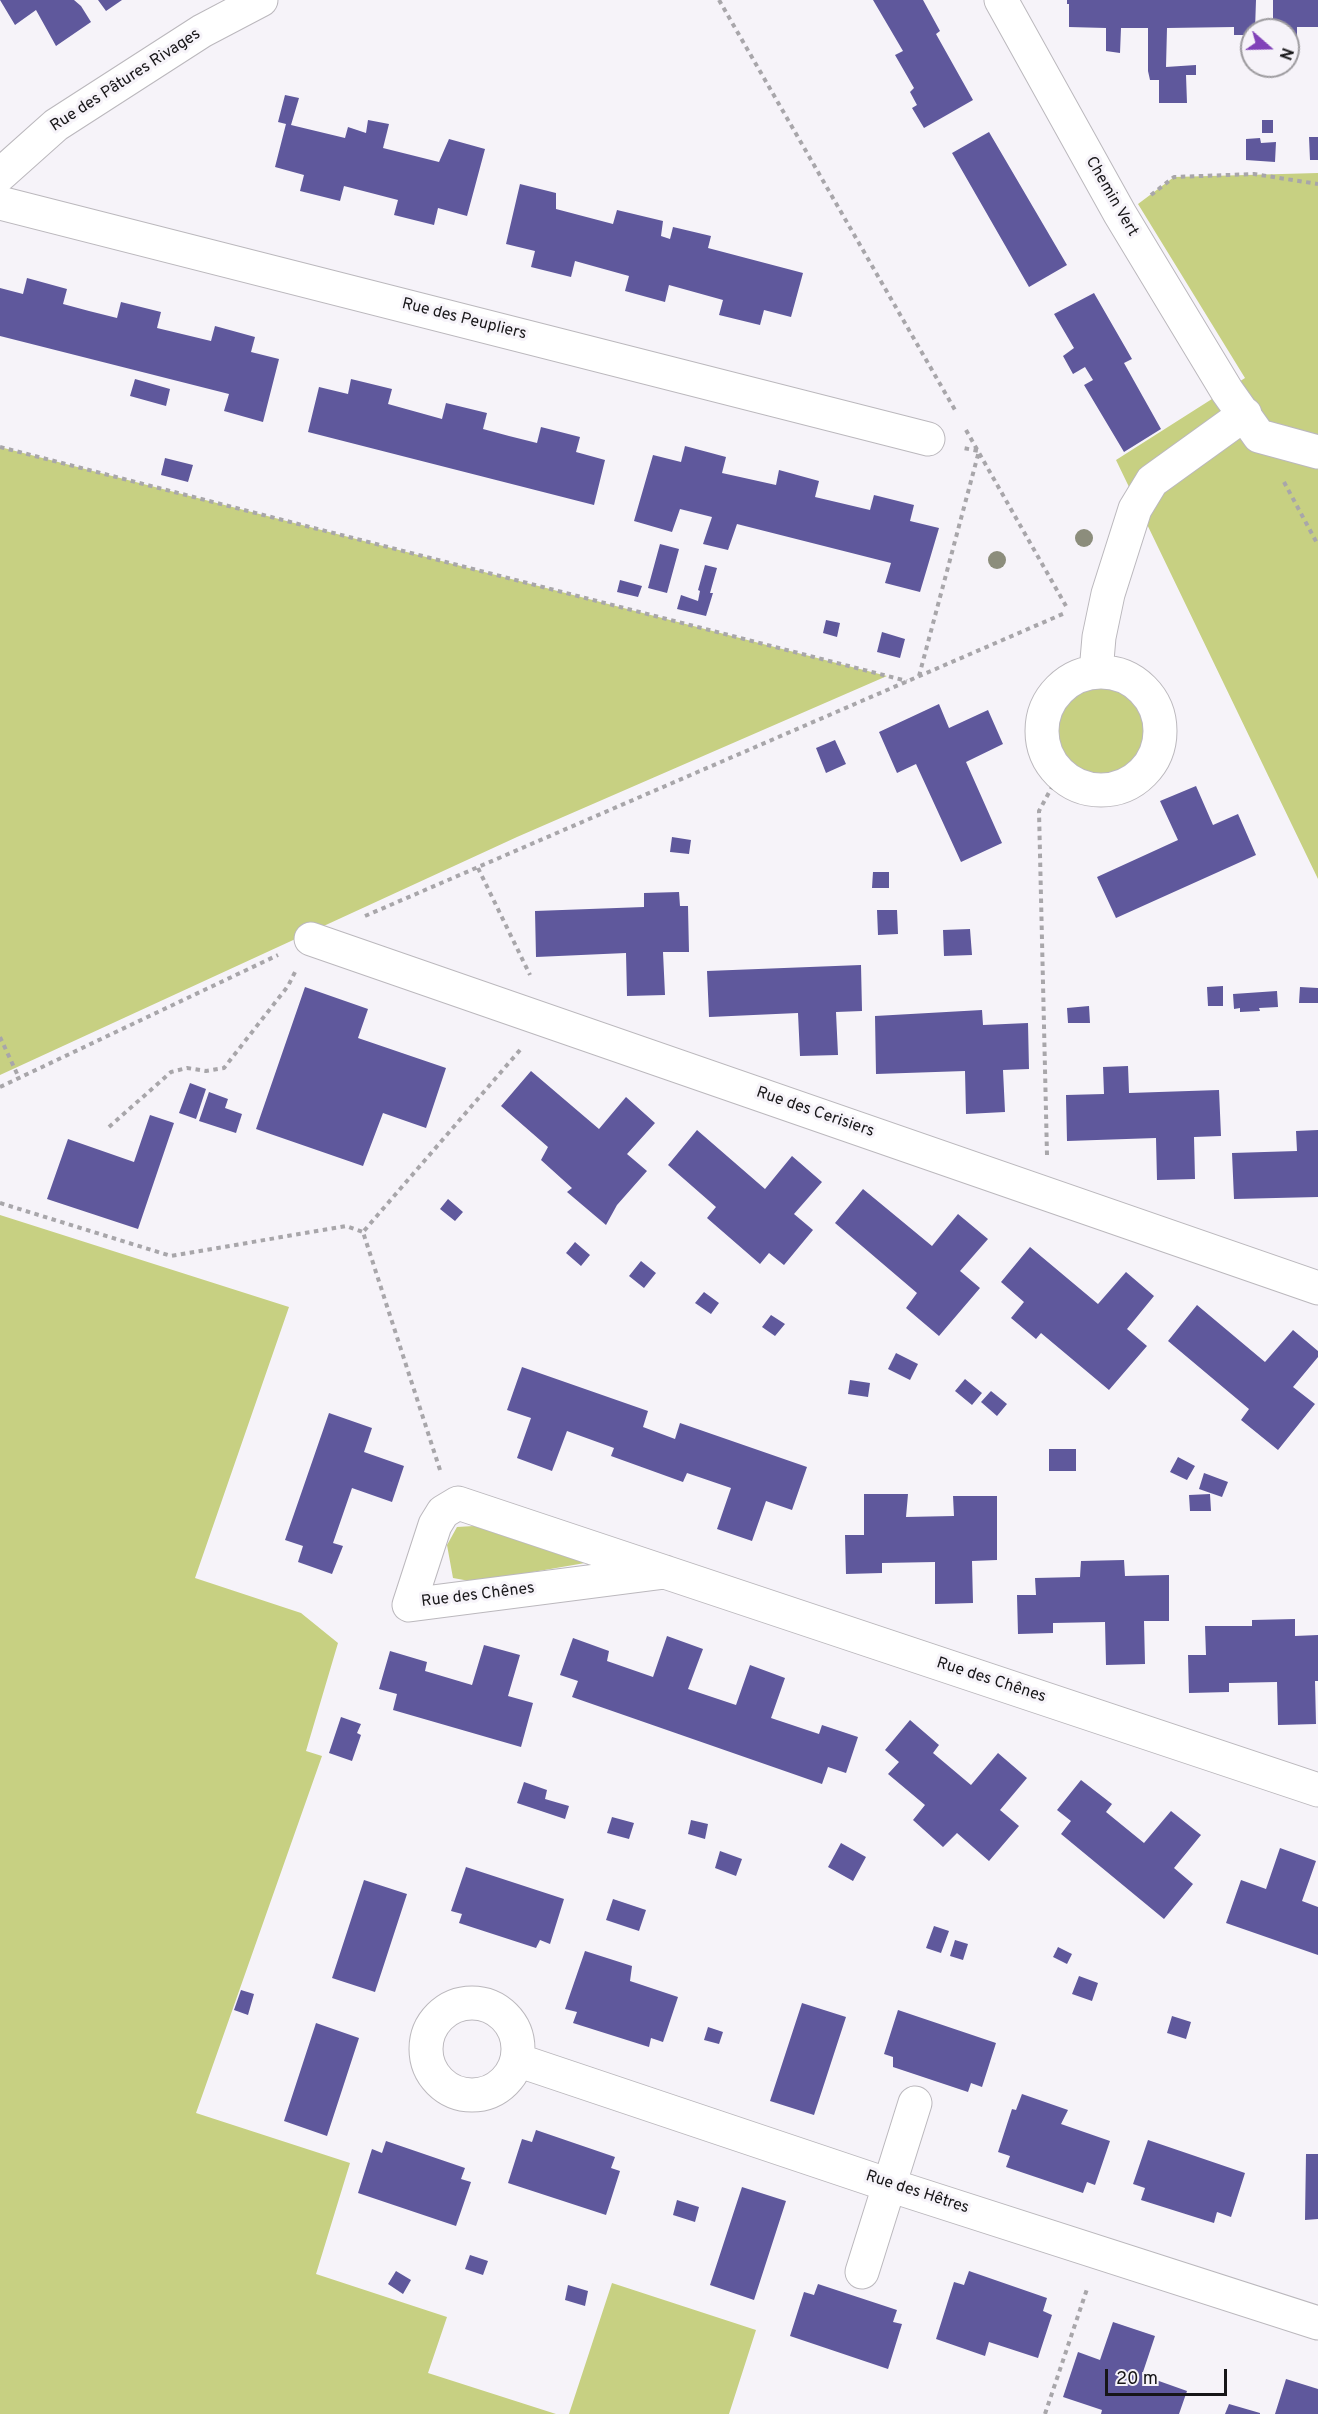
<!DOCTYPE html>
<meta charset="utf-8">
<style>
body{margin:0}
#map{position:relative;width:1318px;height:2414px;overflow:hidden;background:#f6f3f9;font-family:Overpass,sans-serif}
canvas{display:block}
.north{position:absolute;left:1240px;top:18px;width:60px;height:60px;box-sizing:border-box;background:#f6f3f9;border:2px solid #9d9b9f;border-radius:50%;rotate:110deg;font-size:16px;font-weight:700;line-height:24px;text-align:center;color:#171618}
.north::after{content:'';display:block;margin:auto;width:21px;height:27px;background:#8142b8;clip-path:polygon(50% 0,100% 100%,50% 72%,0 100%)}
.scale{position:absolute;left:1105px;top:2369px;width:122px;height:27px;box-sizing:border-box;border:3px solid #171618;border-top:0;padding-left:8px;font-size:18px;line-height:21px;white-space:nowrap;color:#171618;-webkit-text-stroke:4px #f6f3f9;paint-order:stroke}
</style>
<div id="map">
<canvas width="1318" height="2414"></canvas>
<div class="north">N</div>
<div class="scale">20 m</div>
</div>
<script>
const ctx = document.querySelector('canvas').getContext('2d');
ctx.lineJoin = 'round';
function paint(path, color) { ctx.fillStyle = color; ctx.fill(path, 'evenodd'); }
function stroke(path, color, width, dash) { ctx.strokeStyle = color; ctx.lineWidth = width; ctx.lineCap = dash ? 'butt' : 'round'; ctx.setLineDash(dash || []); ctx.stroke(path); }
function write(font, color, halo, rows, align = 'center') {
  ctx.font = font + ' Overpass,sans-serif'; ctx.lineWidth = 6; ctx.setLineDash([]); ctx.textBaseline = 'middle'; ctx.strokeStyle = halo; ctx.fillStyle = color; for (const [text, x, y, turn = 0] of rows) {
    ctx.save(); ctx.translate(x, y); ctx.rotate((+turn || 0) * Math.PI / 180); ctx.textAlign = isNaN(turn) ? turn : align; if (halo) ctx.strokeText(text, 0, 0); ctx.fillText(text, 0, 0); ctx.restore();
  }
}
const green = new Path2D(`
 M1318,173V879L1116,460L1245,378L1138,204L1174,177Z
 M0,447L887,676L517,837L0,1075Z
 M1054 734a47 47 0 1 1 94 0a47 47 0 1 1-94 0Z
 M0,1215L289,1307L195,1578L301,1613L338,1643L306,1751L322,1756L196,2113L350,2163L316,2274L447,2317L428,2373L556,2414H0Z
 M474,1526L585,1563L475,1582L453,1578L447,1545L457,1527Z
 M612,2283L756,2330L729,2414H569Z`);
const building = new Path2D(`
 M0,0H74L81,6L91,22L56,46L36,10L15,25Z
 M98,0H122L106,11Z
 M873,0H923L940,31L936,34L973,100L924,128L912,108L917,105L910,92L914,88L895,55L903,51Z
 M1067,0H1256L1255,30H1252V35H1234V27L1167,28L1166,67L1196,65V75H1186L1187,103H1159V80H1150L1148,71V28H1121L1120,53L1106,51V28L1069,27V4H1067Z
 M1273,0H1318V27H1297V38H1288V30H1273Z
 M285,95L299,98L291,125L345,138L348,127L366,133L368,120L389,124L383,148L439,162L449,139L485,149L467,216L438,208L434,225L394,215L398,200L344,186L340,201L300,191L304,175L275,167L286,124L278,122Z
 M1262,120H1273V133H1262Z
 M989,132L1067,265L1029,287L952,153Z
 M1309,137H1318V160H1310Z
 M1260,138L1261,143L1276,142L1275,162L1246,160V139Z
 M520,184L556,193V209L613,224L617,210L663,221L661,236L670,239L673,227L711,236L708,248L803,273L791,317L764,310L760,325L719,315L723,300L669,285L665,302L625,291L629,276L575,261L571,277L531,267L535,251L506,244Z
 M27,278L67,289L63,304L89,311L117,318L121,302L161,312L157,328L211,341L215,326L255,337L251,352L279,359L263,422L224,411L229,394L0,336V288L23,294Z
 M1094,293L1132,359L1124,363L1161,429L1124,452L1084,385L1093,380L1085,367L1073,374L1063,356L1074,348L1054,314Z
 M135,379L170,389L166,406L130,396Z
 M351,379L392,389L388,404L442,419L446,403L487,413L483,429L509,436L537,443L541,427L580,437L576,452L605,460L594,505L308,432L319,387L348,394Z
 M685,446L726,457L722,473L776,485L779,470L819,481L815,497L870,510L874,495L914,505L910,521L939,528L920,592L885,583L891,563L737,524L728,550L703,544L712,517L680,509L672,532L634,521L653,455L681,462Z
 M165,458L193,465L188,482L161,475Z
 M660,544L679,549L667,593L648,588Z
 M705,565L717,568L710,593H713L706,616L677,609L681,595L698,601L700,591L698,590Z
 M620,580L642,586L638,597L617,592Z
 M826,620L840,623L837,637L823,633Z
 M882,632L905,639L900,658L877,652Z
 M939,704L949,728L988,710L1003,744L966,762L1002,843L961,862L916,764L897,773L879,732Z
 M835,740L846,764L826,773L816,748Z
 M1196,786L1213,825L1238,814L1256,855L1116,918L1097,877L1178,840L1160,801Z
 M672,837L691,840L689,854L670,852Z
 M873,872H889V888H872Z
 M679,892L680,906H688L689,952H663L665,995L627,996L626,953L536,957L535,911L644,907V893Z
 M877,910H897L898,934L878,935Z
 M970,929L972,955L944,956L943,930Z
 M861,965L862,1011L836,1012L838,1055L800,1056L798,1013L709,1017L707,971Z
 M1223,986V1006H1208L1207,987Z
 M305,987L368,1009L358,1038L446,1068L426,1128L383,1113L363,1166L256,1129Z
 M1300,987L1318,988V1003H1299Z
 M1277,991L1278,1007L1259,1008L1260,1011L1240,1012V1008L1234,1009L1233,994Z
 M1089,1006L1090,1023H1068L1067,1008Z
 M982,1010L983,1025L1028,1023L1029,1069L1003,1070L1005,1112L966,1114L965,1071L876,1074L875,1016Z
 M1128,1066L1129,1093L1219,1090L1221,1136L1194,1137L1195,1179L1157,1180L1156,1138L1067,1141L1066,1095L1104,1094L1103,1067Z
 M531,1071L599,1129L626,1097L655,1123L627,1154L647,1171L617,1205L606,1225L567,1192L572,1188L541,1160L548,1147L501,1106Z
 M190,1083L206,1089L196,1119L179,1113Z
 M209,1092L228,1099L225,1108L242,1114L236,1133L199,1121Z
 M150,1115L174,1123L138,1229L47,1199L68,1139L134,1162Z
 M697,1130L765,1189L792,1156L822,1182L794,1214L813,1230L784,1265L769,1253L760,1264L707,1218L716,1207L668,1165Z
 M1318,1130V1197L1234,1199L1232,1153L1297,1151L1296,1131Z
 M863,1189L932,1246L958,1214L988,1239L960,1271L980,1288L939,1336L906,1308L917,1293L835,1223Z
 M448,1199L463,1212L455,1221L440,1209Z
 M575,1242L590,1255L581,1266L566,1253Z
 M1030,1247L1098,1304L1126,1272L1154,1296L1127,1329L1147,1346L1109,1390L1041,1333L1036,1339L1011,1318L1024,1302L1001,1282Z
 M641,1261L656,1273L644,1288L629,1276Z
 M704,1292L719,1303L711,1314L695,1303Z
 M1197,1305L1265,1362L1293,1330L1318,1351V1357L1293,1387L1315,1404L1278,1450L1241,1420L1249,1409L1168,1341Z
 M771,1315L785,1324L775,1336L762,1327Z
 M896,1353L918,1364L910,1380L888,1369Z
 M522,1367L648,1411L643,1427L675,1439L680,1423L807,1467L792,1510L766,1501L752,1541L717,1529L731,1488L687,1473L683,1482L611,1456L614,1448L567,1431L552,1471L517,1458L531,1418L507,1410Z
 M965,1379L982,1393L972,1405L955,1391Z
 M850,1380L870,1383L868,1397L848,1394Z
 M991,1391L1007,1404L997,1416L981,1402Z
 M329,1413L372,1428L364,1452L404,1466L392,1502L352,1488L333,1543L343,1546L332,1574L298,1562L303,1546L285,1540Z
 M1049,1449H1076V1471H1049Z
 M1178,1457L1195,1466L1187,1480L1170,1472Z
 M1204,1473L1228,1482L1222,1497L1199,1489Z
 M864,1494H908L906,1517L954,1516L953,1496H997V1560L972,1561L973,1603L935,1604V1562L882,1563V1573L846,1574L845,1535H864Z
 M1210,1494L1211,1511H1190L1189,1495Z
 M1124,1560L1125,1576L1169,1575V1621H1144L1145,1664L1106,1665L1105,1622L1053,1623V1633L1018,1634L1017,1595H1036L1035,1578L1080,1577L1081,1561Z
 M1295,1619V1636L1318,1635V1681H1315L1316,1724L1278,1725L1277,1682L1229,1683V1692L1189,1693L1188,1655H1206L1205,1626H1252V1620Z
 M667,1636L703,1649L688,1689L736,1705L750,1665L785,1678L771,1718L819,1734L822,1725L858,1737L846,1773L828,1767L822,1784L779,1769L572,1697L578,1681L560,1675L573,1638L609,1651L607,1661L653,1677Z
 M484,1645L520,1655L508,1696L533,1703L521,1747L393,1710L397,1694L379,1689L390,1651L427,1662L425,1671L472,1685Z
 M341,1717L361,1724L357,1733L361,1735L352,1761L329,1753Z
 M910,1720L939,1745L933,1753L971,1785L998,1753L1027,1778L1000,1810L1019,1826L989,1861L957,1833L943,1847L913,1820L925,1805L888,1774L899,1762L885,1750Z
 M1081,1780L1112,1804L1106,1812L1144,1843L1171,1811L1201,1835L1174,1868L1193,1884L1164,1919L1061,1834L1071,1821L1057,1810Z
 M524,1782L547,1790L545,1799L569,1806L565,1819L517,1803Z
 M612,1817L634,1823L629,1839L607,1833Z
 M691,1820L708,1824L705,1839L688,1834Z
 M841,1843L866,1857L853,1881L828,1867Z
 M1280,1848L1316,1861L1302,1901L1318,1907V1955L1226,1923L1241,1880L1266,1889Z
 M720,1851L742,1859L736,1876L715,1868Z
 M466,1867L564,1899L550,1944L540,1940L536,1948L459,1923L462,1914L451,1911Z
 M364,1880L407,1894L375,1992L332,1978Z
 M613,1899L646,1910L639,1931L606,1920Z
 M934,1926L949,1931L941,1953L926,1948Z
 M955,1940L968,1944L963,1960L950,1956Z
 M1058,1947L1072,1954L1067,1964L1053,1957Z
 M585,1951L632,1966L630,1981L678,1997L663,2042L651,2038L649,2047L573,2023L577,2012L565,2009Z
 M1079,1976L1098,1983L1092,2001L1072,1994Z
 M241,1990L254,1994L248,2015L234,2010Z
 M802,2003L846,2017L814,2115L770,2101Z
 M898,2010L996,2043L982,2087L971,2083L968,2092L893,2067V2057L884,2054Z
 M1172,2016L1191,2022L1186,2039L1167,2033Z
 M316,2023L359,2038L327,2136L284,2121Z
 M708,2027L723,2032L719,2044L704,2040Z
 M1022,2094L1068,2110L1061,2124L1110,2141L1095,2185L1087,2182L1083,2193L1006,2167L1010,2156L998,2152L1012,2109L1016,2110Z
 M536,2130L615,2157L611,2168L620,2171L606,2215L508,2183L522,2139L532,2142Z
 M1148,2140L1245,2173L1231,2217L1217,2212L1214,2223L1141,2200L1145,2188L1133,2184Z
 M386,2141L465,2168L461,2179L471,2182L456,2226L358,2193L372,2149L382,2153Z
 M1306,2154H1318V2219L1305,2220Z
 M742,2187L786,2201L754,2300L710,2285Z
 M677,2200L699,2207L695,2222L673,2215Z
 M470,2255L488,2261L483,2275L465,2269Z
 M396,2271L411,2280L403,2294L388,2284Z
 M969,2271L1047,2298L1043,2311L1052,2315L1038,2358L989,2342L985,2356L936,2339L954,2282L964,2285Z
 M818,2284L897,2310L893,2322L902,2324L888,2369L790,2336L804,2292L814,2295Z
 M568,2285L588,2291L585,2306L565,2300Z
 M1113,2322L1155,2336L1142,2375L1187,2391L1179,2414H1101L1102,2410L1063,2397L1078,2352L1100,2360Z
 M1286,2379L1318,2389V2414H1275Z
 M1229,2404L1260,2413V2414H1225Z`);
const path = new Path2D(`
 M719,0L955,410
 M1151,195L1174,177L1254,174L1318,184
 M966,430L1066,606
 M0,447L907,681
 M1284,482L1318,545
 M919,676L979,451L963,448
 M478,868L530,975
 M365,916L1065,613
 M0,1037L19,1078
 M0,1087L278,955
 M109,1127L171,1072L187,1068L206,1071L224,1068L288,986L295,972
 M1047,1155L1039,811L1059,774
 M0,1203L171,1256L346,1226L363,1232
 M440,1470L363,1232L520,1050
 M1045,2414L1087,2289`);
const minor = new Path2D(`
 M1001,0L1120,214L1227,391L1259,436L1318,452
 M0,175L56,125L202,31L261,0
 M0,203L928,439
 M1042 731a59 59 0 1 1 118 0a59 59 0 1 1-118 0Z
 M1096,672L1099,637L1108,594L1135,509L1152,481L1245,414
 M311,939L1318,1288
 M665,1572L409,1605L435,1525L443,1512L458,1503L1318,1790
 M426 2049a46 46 0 1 1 92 0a46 46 0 1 1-92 0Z
 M517,2060L889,2185L1318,2323
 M862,2272L915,2103`);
const trees = [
 [1084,538],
 [997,560]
];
const streetNames = [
 ["Rue des Pâtures Rivages",126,81,-33],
 ["Chemin Vert",1111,197,60],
 ["Rue des Peupliers",464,320,14],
 ["Rue des Cerisiers",815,1113,19],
 ["Rue des Chênes",478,1596,-7],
 ["Rue des Chênes",991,1681,18],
 ["Rue des Hêtres",917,2193,18]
];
paint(green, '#c7d082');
paint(building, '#5f589c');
stroke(minor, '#bbb8bd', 35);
stroke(path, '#a8a6aa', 4, [4.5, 4.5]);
stroke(minor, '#fff', 33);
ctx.fillStyle = '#8c8d7c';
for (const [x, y] of trees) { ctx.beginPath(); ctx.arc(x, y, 9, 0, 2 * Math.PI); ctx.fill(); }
write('16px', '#171618', '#f6f3f9', streetNames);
</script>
